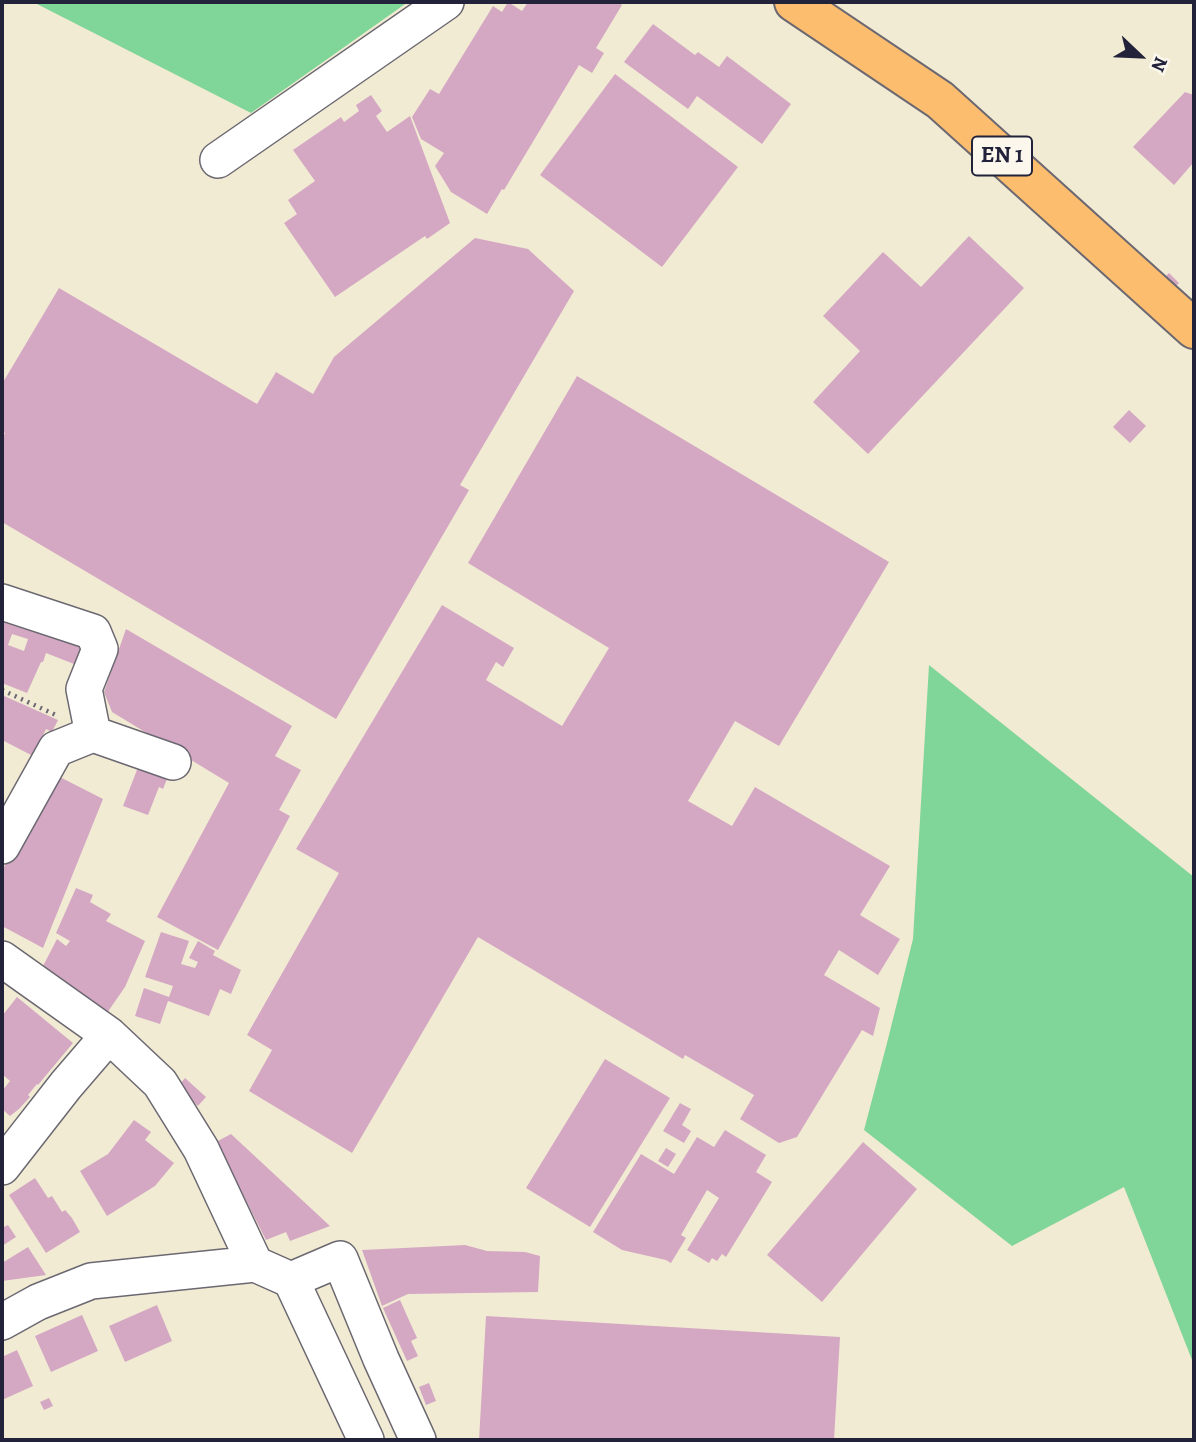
<!DOCTYPE html>
<style>
body{margin:0}
#map{position:relative;width:1196px;height:1442px;overflow:hidden;background:#f2ebd4;font-family:Alegreya,serif}
canvas{display:block}
.frame{position:absolute;inset:0;border:4px solid #22223b;pointer-events:none}
.north{position:absolute;left:1105px;top:21px;width:70px;height:70px;-webkit-text-stroke:5px #fbf7ec;paint-order:stroke;rotate:113deg;font-size:19px;font-weight:700;line-height:28px;text-align:center;color:#22223b}
.north::after{content:'';display:block;margin:auto;width:24px;height:32px;background:#22223b;clip-path:polygon(50% 0,100% 100%,50% 72%,0 100%)}
</style>
<div id="map">
<canvas width="1196" height="1442"></canvas>
<div class="frame"></div>
<div class="north">N</div>
</div>
<script>
const ctx = document.querySelector('canvas').getContext('2d');
ctx.lineJoin = 'round';
function paint(path, color) { ctx.fillStyle = color; ctx.fill(path, 'evenodd'); }
function stroke(path, color, width, dash) { ctx.strokeStyle = color; ctx.lineWidth = width; ctx.lineCap = dash ? 'butt' : 'round'; ctx.setLineDash(dash || []); ctx.stroke(path); }
function write(font, color, halo, rows, align = 'center') {
  ctx.font = font + ' Alegreya,serif'; ctx.lineWidth = 5; ctx.setLineDash([]); ctx.textBaseline = 'middle'; ctx.strokeStyle = halo; ctx.fillStyle = color; for (const [text, x, y, turn = 0] of rows) {
    ctx.save(); ctx.translate(x, y); ctx.rotate((+turn || 0) * Math.PI / 180); ctx.textAlign = isNaN(turn) ? turn : align; if (halo) ctx.strokeText(text, 0, 0); ctx.fillText(text, 0, 0); ctx.restore();
  }
}
const green = new Path2D(`
 M33,2H408L251,113Z
 M929,665L1194,877V1365L1124,1187L1012,1246L864,1130L887,1043L913,939Z`);
const building = new Path2D(`
 M508,2L522,11L528,2H617L622,5L596,48L604,53L592,73L579,65L504,190L502,189L487,214L451,192L435,166L444,153L421,139L412,117L430,89L439,94L493,6L502,12Z
 M653,24L695,55L698,52L719,67L727,56L791,104L762,144L697,96L688,109L624,62Z
 M615,74L738,167L662,267L540,175Z
 M1185,92L1194,95V162L1174,185L1133,147Z
 M371,95L382,111L376,116L387,132L410,116L450,223L427,239L425,236L335,297L284,223L297,214L288,200L315,181L293,150L341,117L344,122L359,111L356,105Z
 M969,236L1024,288L868,454L813,402L860,351L823,316L883,252L921,287Z
 M475,238L528,249L574,291L460,485L469,490L336,719L2,522V439L5,433L2,431V384L59,288L257,404L276,372L313,394L334,357Z
 M1169,273L1179,283L1175,287L1165,277Z
 M577,376L889,562L779,746L735,721L688,801L732,826L755,787L890,866L860,915L900,939L878,975L839,950L824,975L880,1008L873,1036L862,1030L797,1137L779,1143L740,1119L754,1095L685,1055L683,1059L478,937L352,1153L249,1091L272,1050L247,1035L339,873L296,849L442,605L514,648L503,667L496,662L486,680L562,726L609,648L468,563Z
 M1129,410L1146,426L1130,443L1113,427Z
 M2,608L93,647L84,668L46,653L43,662H41L27,693L2,683ZM12,634L28,639L24,651L8,645Z
 M126,629L292,726L275,756L301,770L279,810L290,816L218,950L157,917L229,783L112,712L104,692Z
 M2,695L58,720L52,732L46,729L33,756L2,740Z
 M142,757L171,769L163,789L159,787L148,815L123,806Z
 M52,773L103,799L43,948L2,926V871Z
 M76,888L93,895L90,902L111,914L106,921L145,941L125,987L107,1013L42,968L57,939L66,946L70,941L56,933Z
 M161,932L189,941L181,964L195,968L198,962L189,958L198,941L215,951L213,955L241,970L231,994L220,989L209,1016L168,1001L160,1024L135,1016L144,988L169,997L173,986L145,977Z
 M17,997L73,1043L38,1085L37,1084L28,1095L30,1097L19,1109L10,1116L2,1109V1091L10,1081L2,1074V1016Z
 M605,1059L670,1098L590,1227L526,1188Z
 M185,1078L206,1097L198,1106L177,1088Z
 M680,1103L691,1109L682,1125L691,1131L684,1143L663,1131Z
 M134,1120L151,1132L145,1140L174,1163L155,1186L107,1216L80,1171L108,1154Z
 M725,1130L766,1155L756,1172L772,1182L726,1257L722,1254L717,1261L712,1258L709,1263L687,1250L719,1198L707,1190L681,1235L686,1238L671,1263L666,1260L622,1250L593,1232L641,1154L674,1174L697,1137L714,1147Z
 M231,1134L330,1226L290,1241L286,1232L266,1240L216,1142Z
 M863,1142L917,1189L822,1302L767,1255Z
 M666,1148L676,1154L668,1167L658,1161Z
 M35,1178L48,1198L52,1196L62,1212L65,1210L72,1218L80,1232L46,1253L9,1195Z
 M2,1223L4,1227L8,1225L16,1237L2,1246Z
 M465,1245L487,1251L525,1252L540,1256L538,1292L408,1294L382,1306L362,1250Z
 M28,1247L46,1275L2,1281V1263Z
 M400,1300L417,1338L411,1341L418,1356L407,1361L383,1308Z
 M157,1305L172,1341L125,1362L109,1326Z
 M82,1315L98,1351L51,1372L35,1336Z
 M486,1316L840,1337L834,1440H479Z
 M17,1350L33,1386L2,1400V1357Z
 M429,1383L436,1401L426,1405L419,1387Z
 M49,1398L53,1406L44,1410L40,1402Z`);
const path = new Path2D(`
 M2,690L58,716`);
const minor = new Path2D(`
 M218,160L446,2
 M2,602L93,632L100,649L84,689L93,734
 M2,846L56,749L93,734L173,762
 M2,959L109,1035L160,1083L201,1149L255,1264L291,1280
 M2,1167L66,1085L109,1035
 M291,1280L340,1259L381,1359L418,1440
 M291,1280L366,1440
 M2,1322L38,1302L91,1281L255,1264`);
const major = new Path2D(`
 M794,2L940,100L1194,329`);
const shields = [
 [1002,156,60]
];
const shieldNames = [
 ["EN 1",1002,156]
];
paint(green, '#80d598');
paint(building, '#d4a8c3');
stroke(minor, '#6b6871', 38);
stroke(major, '#6b6871', 42);
stroke(path, '#6b6871', 4.5, [2, 5]);
stroke(minor, '#fff', 35);
stroke(major, '#fcbd6f', 38);
for (const [x, y, w] of shields) { const box = new Path2D(); box.roundRect(x - w / 2, y - 19.5, w, 39, 5); ctx.fillStyle = '#fbf7ec'; ctx.fill(box); stroke(box, '#22223b', 2); }
write('bold 23px', '#22223b', null, shieldNames);
</script>
